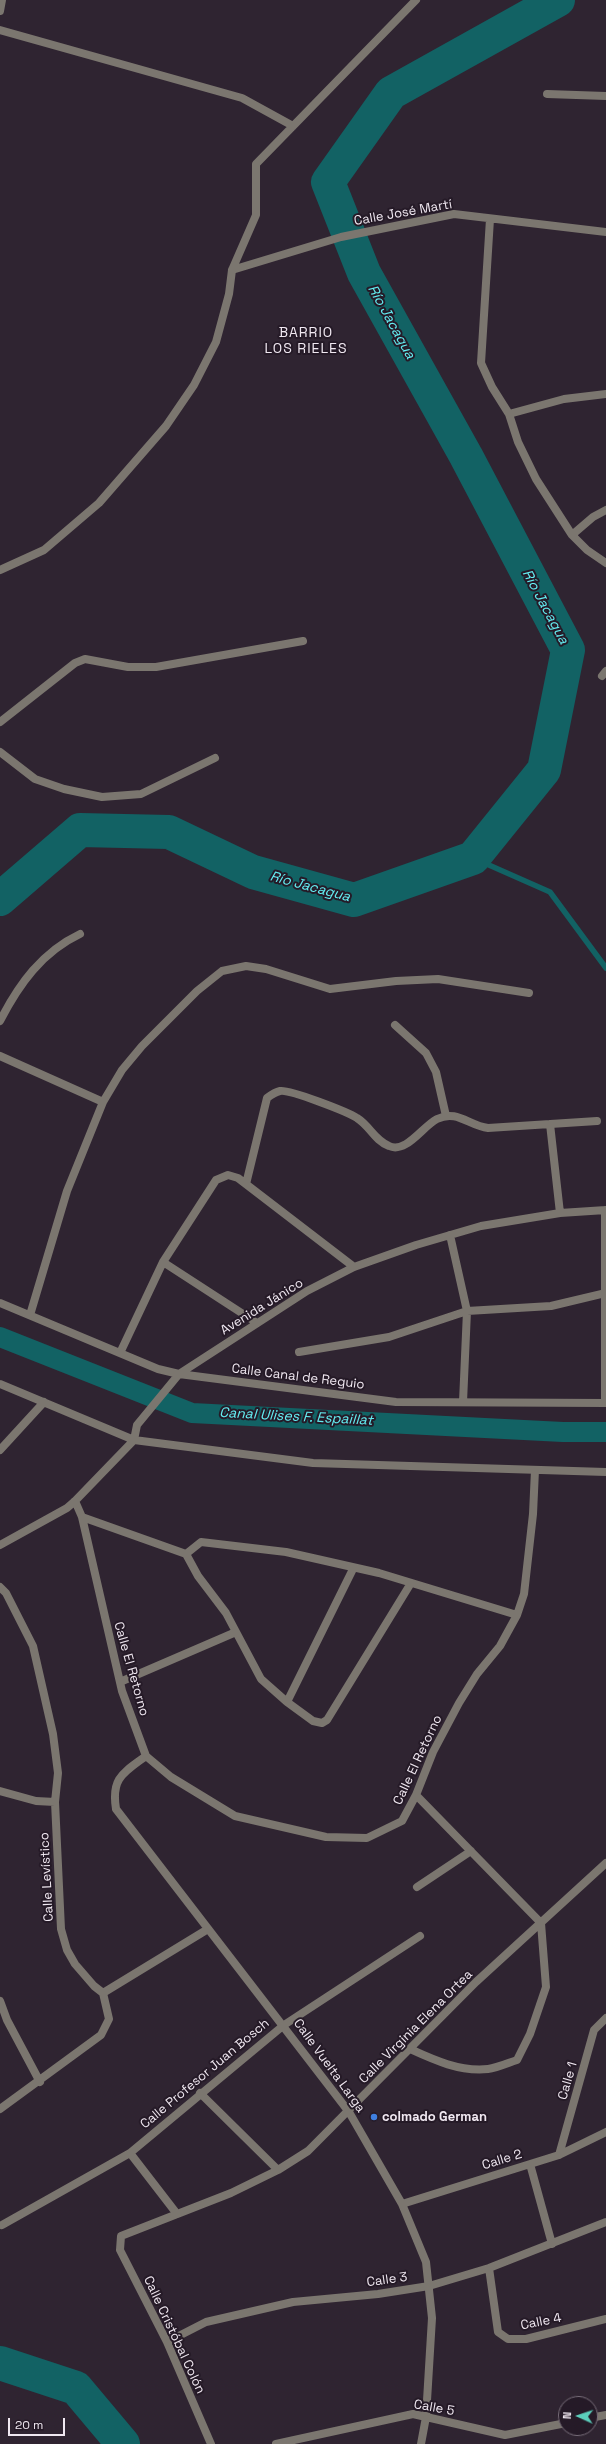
<!DOCTYPE html>
<meta charset="utf-8">
<style>
body{margin:0}
#map{position:relative;width:606px;height:2444px;overflow:hidden;background:#2f2431;font-family:"Space Grotesk",sans-serif}
canvas{display:block}
.north{position:absolute;left:558px;top:2396px;width:40px;height:40px;box-sizing:border-box;background:#251a27;border:1px solid #766c78;border-radius:50%;rotate:273deg;font-size:11px;font-weight:700;line-height:16px;text-align:center;color:#f0e8f1}
.north::after{content:'';display:block;margin:auto;width:14px;height:18px;background:#5bcebb;clip-path:polygon(50% 0,100% 100%,50% 72%,0 100%)}
.scale{position:absolute;left:8px;top:2418px;width:57px;height:18px;box-sizing:border-box;border:2px solid #f0e8f1;border-top:0;padding-left:5px;font-size:12px;line-height:14px;white-space:nowrap;color:#f0e8f1;-webkit-text-stroke:3px #251a27;paint-order:stroke}
</style>
<div id="map">
<canvas width="606" height="2444"></canvas>
<div class="north">N</div>
<div class="scale">20 m</div>
</div>
<script>
const ctx = document.querySelector('canvas').getContext('2d');
ctx.lineJoin = 'round';
function stroke(path, color, width, dash) { ctx.strokeStyle = color; ctx.lineWidth = width; ctx.lineCap = dash ? 'butt' : 'round'; ctx.setLineDash(dash || []); ctx.stroke(path); }
function write(font, color, halo, rows, align = 'center') {
  ctx.font = font + ' "Space Grotesk",sans-serif'; ctx.lineWidth = 4; ctx.setLineDash([]); ctx.textBaseline = 'middle'; ctx.strokeStyle = halo; ctx.fillStyle = color; for (const [text, x, y, turn = 0] of rows) {
    ctx.save(); ctx.translate(x, y); ctx.rotate((+turn || 0) * Math.PI / 180); ctx.textAlign = isNaN(turn) ? turn : align; if (halo) ctx.strokeText(text, 0, 0); ctx.fillText(text, 0, 0); ctx.restore();
  }
}
const stream = new Path2D(`
 M473,858L550,892L606,968`);
const canal = new Path2D(`
 M0,1337L192,1413L563,1432H606`);
const river = new Path2D(`
 M0,899L80,830L169,832L253,872L354,900L473,858L544,770L568,650L466,456L364,273L328,182L391,93L558,0
 M0,2363L76,2388L123,2444`);
const minor = new Path2D(`
 M0,11L2,0
 M0,30L242,98L293,126
 M547,94L606,96
 M490,219L481,363L492,387L509,414L518,442L536,479L572,535L587,550L606,563
 M232,270L341,237L454,214L606,232
 M509,414L564,399L606,394
 M572,535L593,517L606,510
 M0,570L44,550L99,503L166,426L194,385L216,342L229,294L232,270L256,215V164L416,0
 M602,676L606,671
 M0,722L75,663L85,659L128,667H156L303,641
 M0,752L35,779L64,789L102,797L141,794L215,758
 M0,1021C19,984 42,952 80,934
 M395,1025L426,1053L436,1072L446,1116
 M0,1056L103,1102
 M550,1124L560,1213
 M246,1184L267,1098C271,1095 275,1092 280,1091C289,1089 348,1112 357,1118C370,1126 374,1140 389,1146C406,1154 423,1126 437,1119C457,1109 469,1126 488,1128L597,1121
 M450,1235L467,1311L463,1402
 M0,1303L158,1369L179,1374L396,1402L606,1403
 M30,1315L67,1191L103,1102L122,1070L142,1046L197,991L222,971L246,966L266,969L330,989L396,981L438,979L529,993
 M257,1323L163,1262L216,1180L228,1175L238,1178L354,1267
 M299,1352L389,1337L467,1311L551,1306L606,1293
 M120,1353L163,1262
 M0,1384L134,1440L313,1463L606,1472
 M605,1403V1210
 M0,1450L44,1402
 M75,1501L82,1517L122,1691L146,1756L171,1777L235,1816L326,1837L367,1838L402,1821L416,1795L433,1752L459,1703L477,1674L500,1646L517,1615L524,1594L533,1514L535,1470
 M82,1517L186,1554L198,1576L226,1613L261,1679L287,1702L313,1721L322,1723L327,1720L411,1583
 M0,1545L67,1508L75,1501L134,1440L137,1425L179,1374L307,1291L354,1267L416,1245L481,1226L560,1213L606,1210
 M186,1554L201,1542L286,1552L379,1573L517,1615
 M0,1587L6,1593L33,1646L53,1734L58,1773L55,1802L61,1929L67,1950L75,1964L94,1986L103,1993L109,2019L101,2035L0,2109
 M120,1682L236,1632
 M287,1702L353,1569
 M146,1756C123,1773 111,1778 116,1809L349,2112L402,2204L426,2262L432,2318L426,2417L421,2444
 M0,1791L36,1801L55,1802
 M417,1887L471,1851
 M103,1993L208,1929
 M0,2001L7,2020L40,2082
 M410,2049C434,2060 460,2072 488,2069C497,2068 508,2063 517,2060L530,2034L546,1987L541,1923L416,1795
 M200,2093L278,2170
 M130,2153L177,2214
 M559,2155L594,2030L606,2018
 M530,2164L552,2244
 M402,2204L559,2155L606,2132
 M2,2225L130,2153L284,2025L420,1936
 M489,2268L498,2332L508,2339H526L606,2319
 M167,2342L206,2322L293,2302L378,2294L429,2286L489,2268L606,2222
 M590,2418L606,2415
 M211,2444L167,2342L120,2250L121,2236L231,2193L278,2170L308,2151L476,1982L606,1863
 M276,2444L413,2414L505,2435L566,2423`);
const markers = [
 [374,2117,4,"#3f7fe0"]
];
const streetNames = [
 ["Calle José Martí",403,213,-10],
 ["Avenida Jánico",262,1307,-32],
 ["Calle Canal de Reguio",298,1377,7],
 ["Calle El Retorno",131,1669,74],
 ["Calle El Retorno",418,1760,-65],
 ["Calle Levístico",47,1877,-93],
 ["Calle Virginia Elena Ortea",416,2027,-45],
 ["Calle Vuelta Larga",329,2066,54],
 ["Calle Profesor Juan Bosch",205,2074,-40],
 ["Calle 1",568,2081,-74],
 ["Calle 2",502,2160,-17],
 ["Calle 3",387,2280,-8],
 ["Calle 4",541,2322,-11],
 ["Calle Cristóbal Colón",174,2335,65],
 ["Calle 5",434,2408,10]
];
const poiNames = [
 ["colmado German",382,2117]
];
const waterNames = [
 ["Río Jacagua",391,322,61],
 ["Río Jacagua",545,607,62],
 ["Río Jacagua",310,887,15],
 ["Canal Ulises F. Espaillat",296,1417,3]
];
const neighbourhoodNames = [
 ["BARRIO",306,333],
 ["LOS RIELES",306,349]
];
stroke(stream, '#126264', 5.5);
stroke(canal, '#126264', 20);
stroke(river, '#126264', 34);
stroke(minor, '#7b766f', 8);
for (const [x, y, r, color] of markers) { const dot = new Path2D(); dot.arc(x, y, r, 0, 2 * Math.PI); ctx.fillStyle = color; ctx.fill(dot); stroke(dot, '#251a27', 1.5); }
write('13px', '#f0e8f1', '#251a27', streetNames);
write('bold 13px', '#f0e8f1', '#251a27', poiNames, 'left');
write('italic 14px', '#64eef2', '#251a27', waterNames);
ctx.letterSpacing = '1px';
write('14px', '#f0e8f1', '#251a27', neighbourhoodNames);
ctx.letterSpacing = '0px';
</script>
